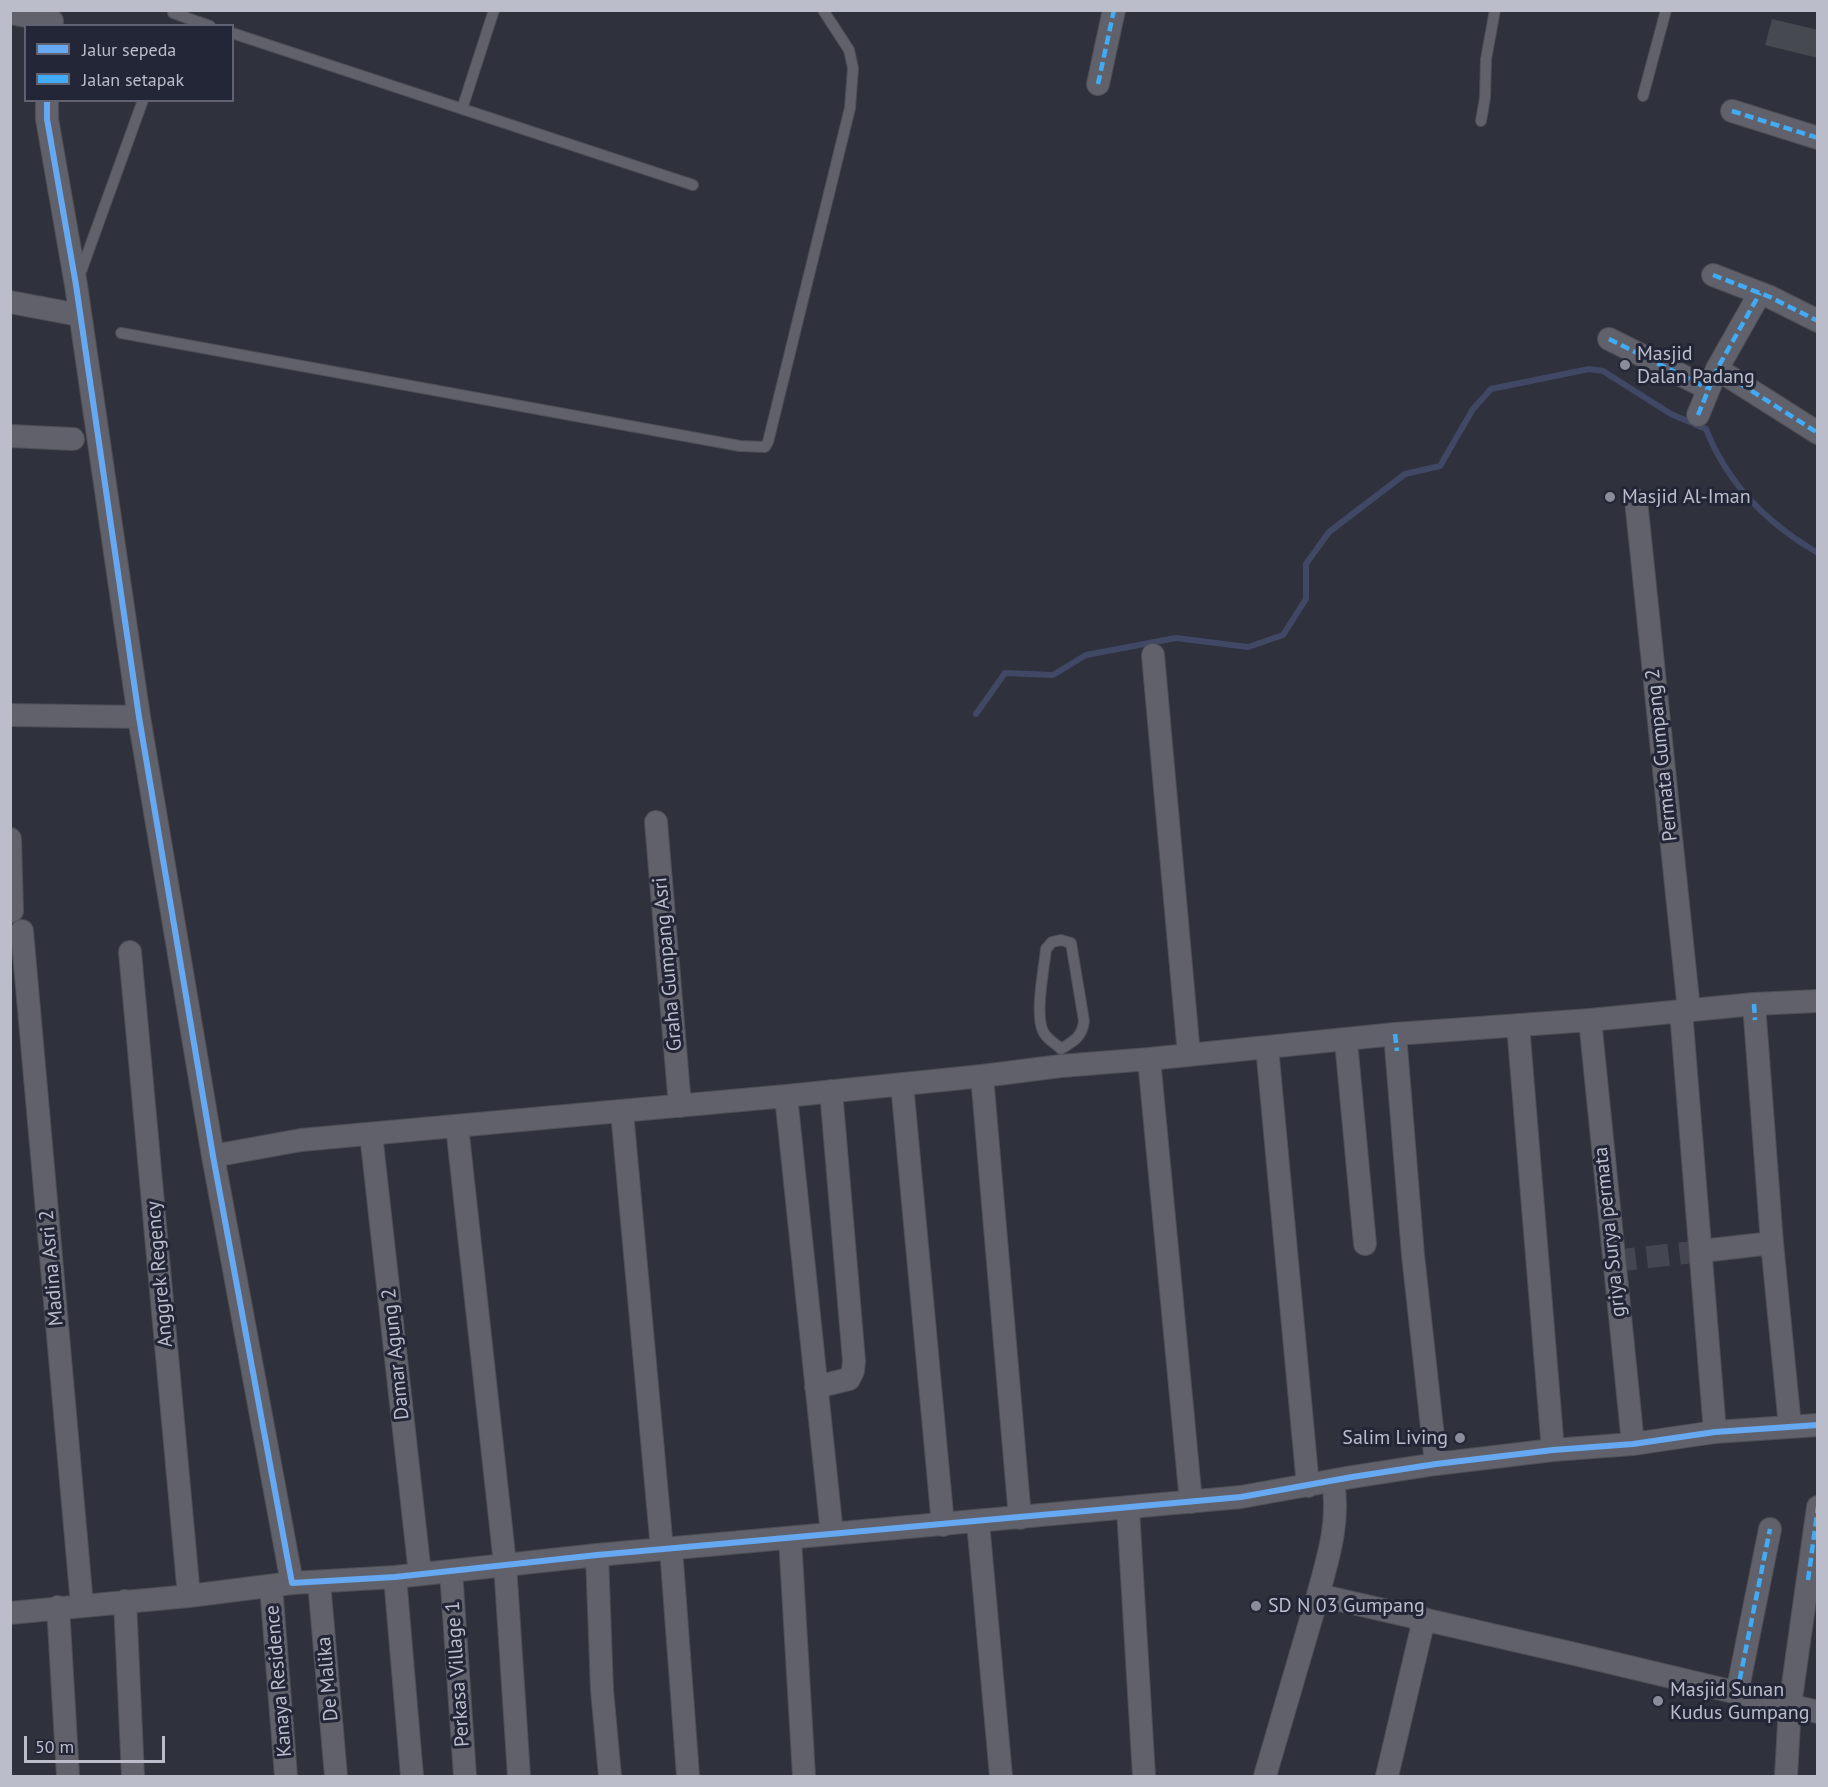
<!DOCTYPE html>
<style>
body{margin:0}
#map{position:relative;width:1828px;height:1787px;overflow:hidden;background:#2f323c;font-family:"PT Sans",sans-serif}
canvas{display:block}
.frame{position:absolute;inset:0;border:12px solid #bbbdcb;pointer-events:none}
.legend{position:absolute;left:24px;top:24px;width:210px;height:78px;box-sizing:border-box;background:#232636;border:2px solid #606272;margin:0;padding:8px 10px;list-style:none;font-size:18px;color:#bbbdcb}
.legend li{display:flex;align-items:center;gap:12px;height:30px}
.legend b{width:30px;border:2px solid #606272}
.scale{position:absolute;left:24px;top:1736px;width:141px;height:27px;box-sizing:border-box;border:3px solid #bbbdcb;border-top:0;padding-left:8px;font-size:18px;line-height:21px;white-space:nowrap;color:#bbbdcb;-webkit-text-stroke:4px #232636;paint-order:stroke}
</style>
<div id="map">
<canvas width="1828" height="1787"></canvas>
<div class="frame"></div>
<ul class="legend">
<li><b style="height:8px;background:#66a8f1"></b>Jalur sepeda</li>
<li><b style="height:8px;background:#42abf6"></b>Jalan setapak</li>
</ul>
<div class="scale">50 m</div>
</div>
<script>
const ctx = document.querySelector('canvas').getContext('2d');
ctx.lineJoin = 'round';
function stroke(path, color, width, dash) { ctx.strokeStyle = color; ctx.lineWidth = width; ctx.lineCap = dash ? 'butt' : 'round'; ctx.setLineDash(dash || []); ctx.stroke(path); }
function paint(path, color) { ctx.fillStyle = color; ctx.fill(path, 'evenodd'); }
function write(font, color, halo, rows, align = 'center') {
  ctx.font = font + ' "PT Sans",sans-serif'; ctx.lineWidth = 6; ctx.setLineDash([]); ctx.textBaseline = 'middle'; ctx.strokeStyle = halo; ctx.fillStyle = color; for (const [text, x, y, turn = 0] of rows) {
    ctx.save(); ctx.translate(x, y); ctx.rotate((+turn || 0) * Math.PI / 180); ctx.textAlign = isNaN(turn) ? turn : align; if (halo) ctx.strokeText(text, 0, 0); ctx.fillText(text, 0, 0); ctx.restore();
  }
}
const stream = new Path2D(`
 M976,714L1005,673L1053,675L1086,655L1176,638L1248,647L1283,635L1306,599V564L1329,532L1405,474L1440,466L1473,409L1491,389L1589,369L1603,371L1671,414L1706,429C1727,483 1768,524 1818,553`);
const building = new Path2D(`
 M1772,19L1818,30V58L1765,45Z`);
const minorTunnel = new Path2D(`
 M1614,1261L1702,1251`);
const service = new Path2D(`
 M173,13L210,26
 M232,33L693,185
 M1643,96L1666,10
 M462,109L494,10
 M1481,121L1485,98L1486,59L1495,10
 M79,277L143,100
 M121,333L740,446L765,447L768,442L850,108L853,68L849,50L823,10
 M1061,940L1071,943L1084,1021C1082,1037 1074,1041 1061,1049C1056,1044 1047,1039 1044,1033C1034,1017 1044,969 1046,949L1052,942Z`);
const minor = new Path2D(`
 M10,13L52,21
 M1098,84L1114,10
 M47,100V119L76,285L139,717L213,1156L292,1583L395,1577L597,1555L1241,1497L1352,1477L1436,1464L1553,1450L1633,1444L1715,1432L1818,1425
 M1732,111L1818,138
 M1713,275L1770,297L1818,321
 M10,302L79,315
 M1609,339L1707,388
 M1717,369L1818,433
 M1698,415L1717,369L1760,293
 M10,436L73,439
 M1636,500L1689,1010
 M1153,655L1189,1055
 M10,715L139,717
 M656,822L680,1106
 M10,839L12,911
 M22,931L82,1605
 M130,952L189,1596
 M1754,1004L1772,1243
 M1681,1011L1715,1432
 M1590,1020L1633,1444
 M1518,1025L1553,1450
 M1395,1034L1413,1255L1436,1464
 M1346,1041L1365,1244
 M1267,1047L1308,1486
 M1149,1059L1191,1502
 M982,1076L1020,1518
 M902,1084L943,1525
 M786,1096L832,1534
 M622,1112L662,1549
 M457,1126L505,1564L519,1776
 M371,1134L420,1574
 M213,1156L301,1140L786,1096L982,1076L1061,1066L1149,1059L1395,1034L1590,1020L1754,1004L1818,1001
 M1702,1251L1772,1243L1790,1426
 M816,1387L849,1379L853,1371L854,1361L831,1091
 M1333,1482C1340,1521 1328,1558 1318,1595L1579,1655L1818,1712
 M1128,1509L1144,1776
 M978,1522L1001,1776
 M790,1538L804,1776
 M671,1548L688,1776
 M597,1555L602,1690L610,1776
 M451,1571L465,1776
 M395,1577L412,1776
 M319,1582L336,1776
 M271,1586L286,1776
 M125,1601L133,1776
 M58,1607L68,1776
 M10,1613L189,1596L292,1583
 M1737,1693L1770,1529
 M1265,1776L1318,1595
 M1387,1776L1424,1619
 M1786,1776L1790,1706L1818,1507`);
const quiet = new Path2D(`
 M1098,84L1114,10
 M1732,111L1818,138
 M1713,275L1770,297L1818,321
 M1609,339L1707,388
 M1717,369L1818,433
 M1698,415L1717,369L1760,293
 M1754,1004L1755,1020
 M1395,1034L1397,1051
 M1808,1580L1818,1507
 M1737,1693L1770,1529`);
const cycleway = new Path2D(`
 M47,100V119L76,285L139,717L213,1156L292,1583L395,1577L597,1555L1241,1497L1352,1477L1436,1464L1553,1450L1633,1444L1715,1432L1818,1425`);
const markers = [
 [1625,365,6,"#8a8c99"],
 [1610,497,6,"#8a8c99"],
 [1460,1438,6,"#8a8c99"],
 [1256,1606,6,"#8a8c99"],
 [1658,1701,6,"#8a8c99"]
];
const poiNames = [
 ["Masjid",1637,354],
 ["Dalan Padang",1637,377],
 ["Masjid Al-Iman",1622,497],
 ["Salim Living",1448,1438,"right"],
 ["SD N 03 Gumpang",1268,1606],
 ["Masjid Sunan",1670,1690],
 ["Kudus Gumpang",1670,1713]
];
const streetNames = [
 ["Permata Gumpang 2",1662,755,-96],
 ["Graha Gumpang Asri",668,964,-95],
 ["griya Surya permata",1610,1232,-96],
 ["Madina Asri 2",52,1268,-95],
 ["Anggrek Regency",160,1274,-95],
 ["Damar Agung 2",396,1354,-96],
 ["Perkasa Village 1",458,1674,-94],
 ["De Malika",328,1679,-95],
 ["Kanaya Residence",279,1681,-95]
];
stroke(stream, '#414866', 6);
paint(building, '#474951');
stroke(minorTunnel, '#444751', 22, [22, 11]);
stroke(service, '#4d4f56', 12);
stroke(minor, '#4d4f56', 24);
stroke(service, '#60616a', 10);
stroke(minor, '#60616a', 22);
stroke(quiet, '#42abf6', 4.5, [9, 4.5]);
stroke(cycleway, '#66a8f1', 6);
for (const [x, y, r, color] of markers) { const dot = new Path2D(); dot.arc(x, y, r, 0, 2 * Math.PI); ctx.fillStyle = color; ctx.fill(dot); stroke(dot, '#232636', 2); }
write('20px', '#bbbdcb', '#232636', poiNames, 'left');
write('20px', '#bbbdcb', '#232636', streetNames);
</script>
